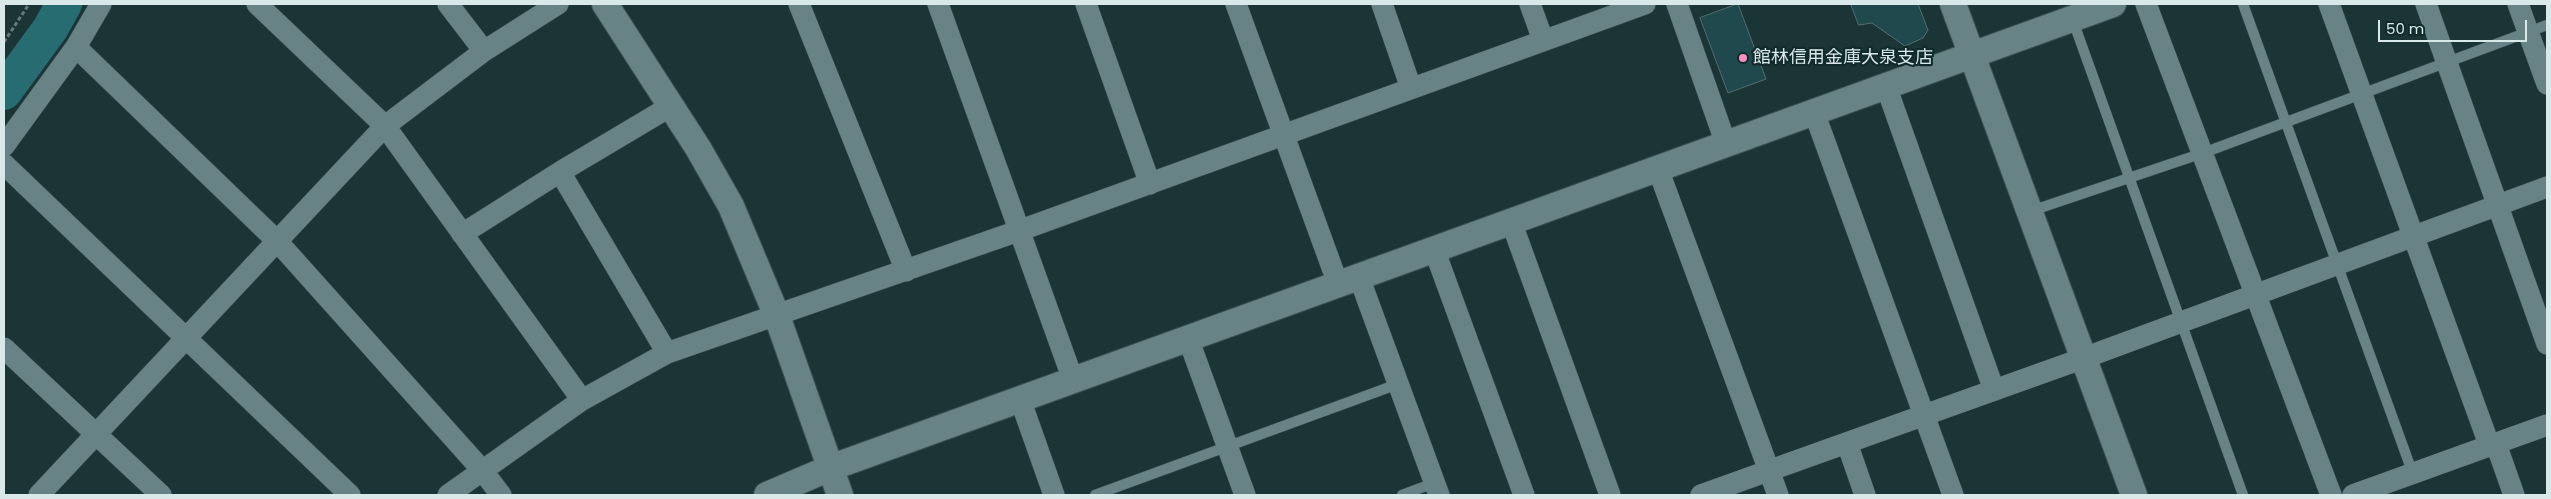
<!DOCTYPE html>
<meta charset="utf-8">
<style>
body{margin:0}
#map{position:relative;width:2551px;height:499px;overflow:hidden;background:#1b3537;font-family:Poppins,sans-serif}
canvas{display:block}
.frame{position:absolute;inset:0;border:5px solid #d9e8e9;pointer-events:none}
.scale{position:absolute;left:2378px;top:20px;width:149px;height:22px;box-sizing:border-box;border:2px solid #d9e8e9;border-top:0;padding-left:6px;font-size:15px;line-height:18px;white-space:nowrap;color:#d9e8e9;-webkit-text-stroke:4px #112b2d;paint-order:stroke}
</style>
<div id="map">
<canvas width="2551" height="499"></canvas>
<div class="frame"></div>
<div class="scale">50 m</div>
</div>
<script>
const ctx = document.querySelector('canvas').getContext('2d');
ctx.lineJoin = 'round';
function stroke(path, color, width, dash) { ctx.strokeStyle = color; ctx.lineWidth = width; ctx.lineCap = dash ? 'butt' : 'round'; ctx.setLineDash(dash || []); ctx.stroke(path); }
function paint(path, color) { ctx.fillStyle = color; ctx.fill(path, 'evenodd'); }
function write(font, color, halo, rows, align = 'center') {
  ctx.font = font + ' Poppins,"Noto Sans JP",sans-serif'; ctx.lineWidth = 4.5; ctx.setLineDash([]); ctx.textBaseline = 'middle'; ctx.strokeStyle = halo; ctx.fillStyle = color; for (const [text, x, y, turn = 0] of rows) {
    ctx.save(); ctx.translate(x, y); ctx.rotate((+turn || 0) * Math.PI / 180); ctx.textAlign = isNaN(turn) ? turn : align; if (halo) ctx.strokeText(text, 0, 0); ctx.fillText(text, 0, 0); ctx.restore();
  }
}
const river = new Path2D(`
 M4,92L50,29L64,4`);
const building = new Path2D(`
 M1738,4L1766,79L1728,93L1700,18Z
 M1851,4H1918L1928,30L1923,38L1905,46L1872,23L1859,25Z`);
const path = new Path2D(`
 M4,42L29,4`);
const service = new Path2D(`
 M2243,4L2413,474
 M2072,18L2243,495
 M2031,211L2203,153L2547,25
 M1095,495L1398,384
 M1402,495L1434,483`);
const minor = new Path2D(`
 M257,4L385,126L582,400
 M448,4L484,51
 M799,4L906,271
 M938,4L1073,380
 M1086,4L1150,184
 M1236,4L1338,284
 M1382,4L1411,88
 M1530,4L1543,40
 M1677,4L1726,144
 M2146,4L2331,495
 M2329,4L2490,447
 M2426,4L2547,344
 M2518,4L2547,84
 M76,47L277,241L482,470L501,495
 M1886,86L1994,390
 M1814,112L1953,495
 M4,146L76,47L101,4
 M4,164L350,495
 M1658,169L1778,495
 M560,172L671,106
 M1511,221L1610,495
 M462,234L560,172L667,353
 M1434,249L1524,495
 M1359,277L1439,495
 M1188,338L1245,495
 M4,348L161,495
 M1020,399L1054,495
 M1847,443L1865,495
 M2496,444L2514,495
 M39,495L385,126L484,51L558,4
 M448,495L582,400L667,353L1021,230L1645,4
 M1701,495L2084,358L2547,187
 M2353,495L2547,425`);
const tertiary = new Path2D(`
 M605,4L698,148L731,206L777,316L840,495
 M1953,4L2134,495
 M767,495L830,468L2113,4`);
const markers = [
 [1743,58,5,"#fc8fc1"]
];
const poiNames = [
 ["館林信用金庫大泉支店",1753,58]
];
stroke(river, '#266c71', 36);
paint(building, '#20494d');
stroke(building, '#526d6f', 1);
stroke(service, '#3b5154', 11);
stroke(minor, '#3b5154', 22);
stroke(tertiary, '#3b5154', 28);
stroke(path, '#63797a', 3, [4, 2.5]);
stroke(service, '#678385', 10);
stroke(minor, '#678385', 21);
stroke(tertiary, '#678385', 26);
for (const [x, y, r, color] of markers) { const dot = new Path2D(); dot.arc(x, y, r, 0, 2 * Math.PI); ctx.fillStyle = color; ctx.fill(dot); stroke(dot, '#112b2d', 2); }
write('18px', '#d9e8e9', '#112b2d', poiNames, 'left');
</script>
